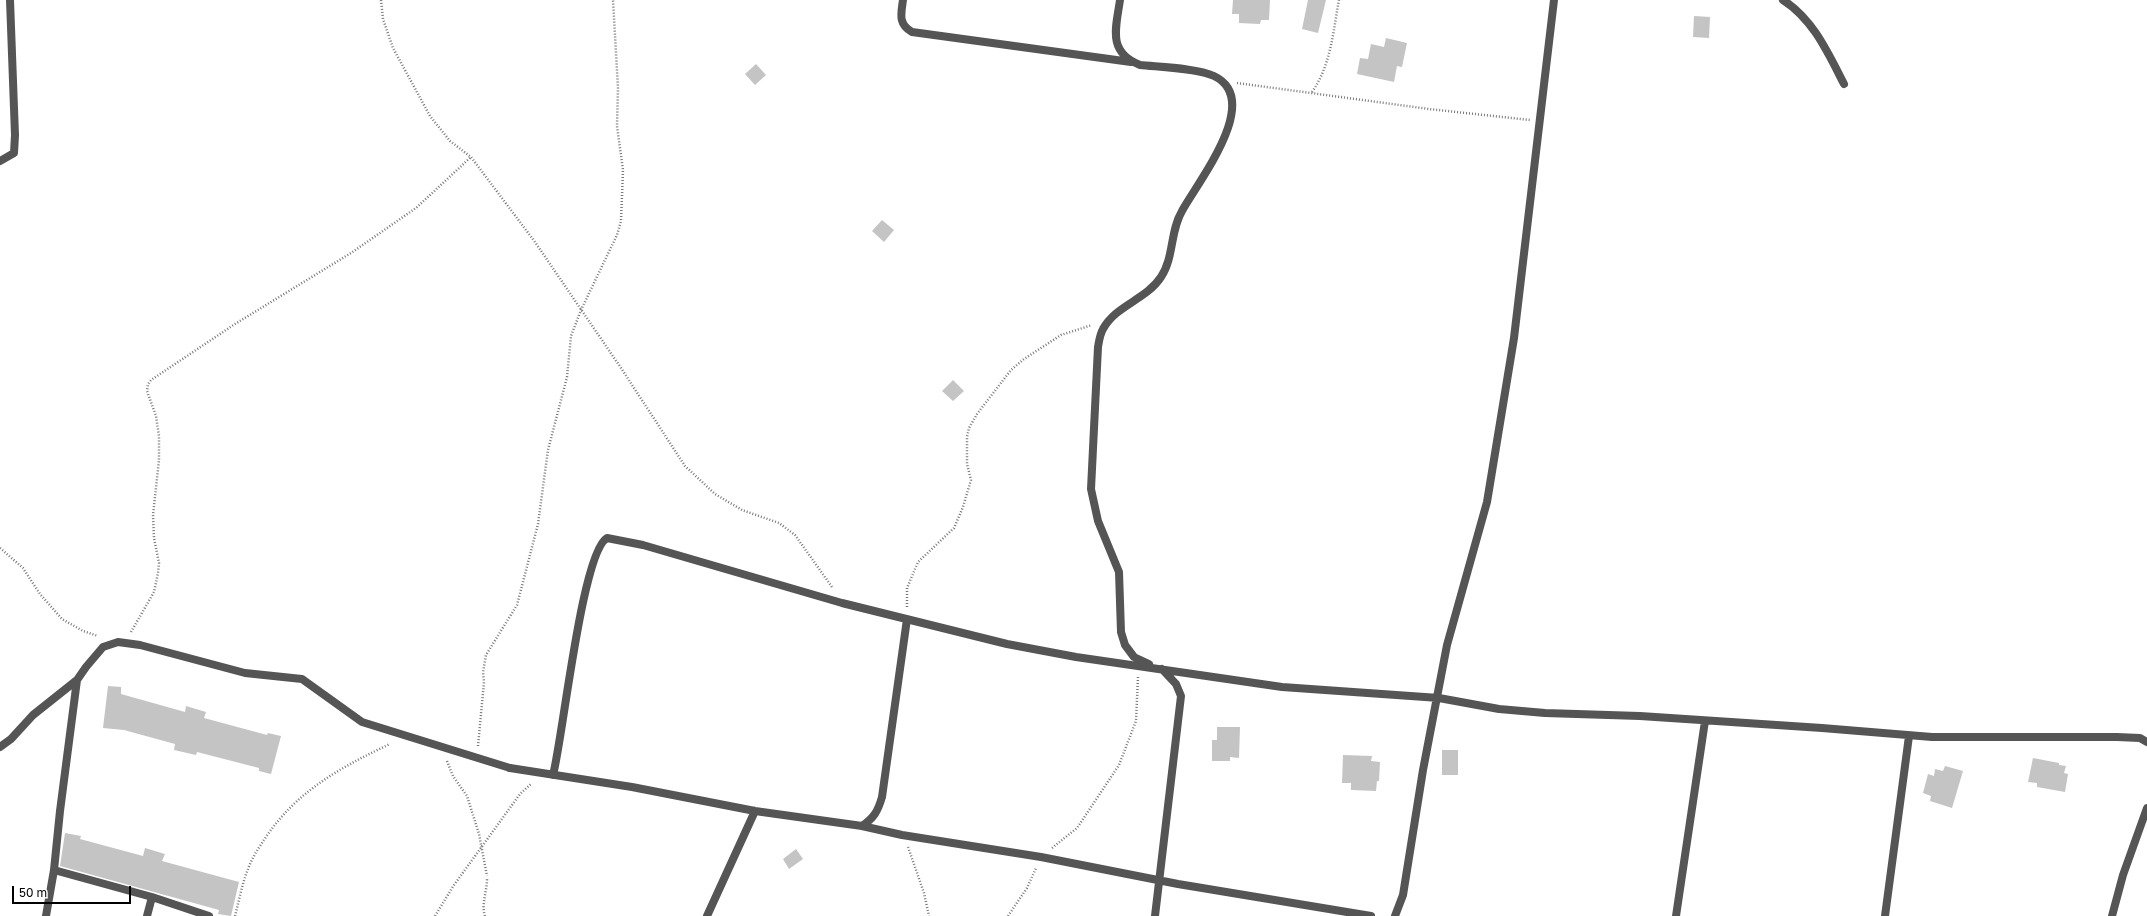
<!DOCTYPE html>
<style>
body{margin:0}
#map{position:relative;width:2147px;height:916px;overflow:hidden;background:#fff;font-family:"Golos Text",sans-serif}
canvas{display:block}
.scale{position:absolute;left:12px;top:886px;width:119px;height:18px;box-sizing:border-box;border:2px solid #000;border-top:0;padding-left:5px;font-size:12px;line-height:14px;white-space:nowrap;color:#000;-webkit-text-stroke:3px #fff;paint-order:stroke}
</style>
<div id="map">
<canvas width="2147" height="916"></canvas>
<div class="scale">50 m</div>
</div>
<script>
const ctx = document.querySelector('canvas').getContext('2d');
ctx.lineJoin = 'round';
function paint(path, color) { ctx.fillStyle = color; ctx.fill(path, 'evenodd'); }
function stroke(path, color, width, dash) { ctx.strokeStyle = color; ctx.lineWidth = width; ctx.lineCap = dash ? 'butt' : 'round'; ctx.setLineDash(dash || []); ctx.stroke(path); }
const building = new Path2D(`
 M1233,0H1270L1269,20H1261L1260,24L1239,23V14H1232Z
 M1308,0H1326L1318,33L1302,29Z
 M1694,16L1710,17L1709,38L1693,37Z
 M1386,38L1407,43L1402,67L1397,66L1394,82L1357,74L1360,58L1368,59L1371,44L1384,47Z
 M756,64L766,75L755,85L745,74Z
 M882,220L894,230L884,242L872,231Z
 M953,380L964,391L953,401L942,391Z
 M108,686L121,687V694L185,712L186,706L206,712L204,718L267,735L268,733L281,736L271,774L259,771V768L197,752L196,755L174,750L175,744L124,730L103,728Z
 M1217,727H1240L1239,758L1230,757V761H1212V740H1217Z
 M1442,750H1458V775H1442Z
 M1343,755L1372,756L1371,761L1380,762L1379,781H1377L1376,791L1351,790V783H1342Z
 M2033,758L2059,763V765L2066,766L2064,773L2068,774L2065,792L2037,787V783L2028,782Z
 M1945,766L1963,771L1952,808L1930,801L1931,796L1923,793L1928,774L1934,776L1935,769L1943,771Z
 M65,833L81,836L80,839L143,856L145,848L165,854L162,861L239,882L231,916L218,914L219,910L60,866Z
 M796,849L803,859L789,869L783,859Z`);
const path = new Path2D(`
 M381,0L383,19L393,48L430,116L450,141L471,157L535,242L621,368L685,466L715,494L742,510L779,523L795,535L832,587
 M1237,83L1429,109L1530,120
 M1312,92C1331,65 1333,32 1339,0
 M0,548L23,568L40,594L62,619L83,631L98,636
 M907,607V588L918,562L954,528L963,507L971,480L967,464V437L969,428L977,414L1011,370L1024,359L1061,335L1092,325
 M131,632L154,592L158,573L159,563L154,538L153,515L159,460V436L156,416L147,391L148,384L151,380L235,324L351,253L416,208L471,157
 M478,746L484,682L483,672L486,655L517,605L538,524L548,450L567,377L571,336L581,310L617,235L621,221L623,170L617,126L618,88L613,0
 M447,761L453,776L467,796L479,834L487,876
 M908,847L924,893L929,916
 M1052,848L1077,828L1119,765L1136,721L1138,677
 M235,916C239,901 242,884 248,869C252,858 259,847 266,837C297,791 341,767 390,744
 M435,916L454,885L520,794L532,783
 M485,916C481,904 487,892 487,879
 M1008,916L1027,888L1036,868`);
const lane = new Path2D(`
 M0,747L11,739L33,715L77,680L86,667L103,647L118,642L140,645L245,673L302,679L362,722L510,768
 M54,870L152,897L209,916
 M46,916L54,870L60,811L77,680
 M147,916L152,897`);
const street = new Path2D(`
 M903,0C901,14 898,24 912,32L1131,62
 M1120,0C1116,28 1107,52 1140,65C1159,67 1197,68 1214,76C1264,100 1197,183 1182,211C1170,231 1174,258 1161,277C1146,300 1116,305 1103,329C1100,334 1099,341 1098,347L1091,489L1098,521L1119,572L1121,632L1125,645L1134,657L1149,664
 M1783,0C1813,19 1828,53 1844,84
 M0,161L14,153L15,135L10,0
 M510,768L632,787L755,811L862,826L902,835L1041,857L1178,884L1371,916
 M553,775C563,737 582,552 607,538L643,545L842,603L1007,644L1076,657L1282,687L1439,698L1499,709L1545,713L1640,716L1822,728L1932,737H2117L2140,738L2147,742
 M862,826C874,818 878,811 882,797L907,619
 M707,916L755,811
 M1155,916L1181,696L1176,684L1162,669
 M1395,916L1403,895L1423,770L1447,645L1487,502L1514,338L1554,0
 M1676,916L1705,721
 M1885,916L1909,736
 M2112,916L2123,875L2147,808`);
paint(building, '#c4c4c4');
stroke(path, '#777', 2.5, [1, 2]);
stroke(lane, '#555', 8);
stroke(street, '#555', 8);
</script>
